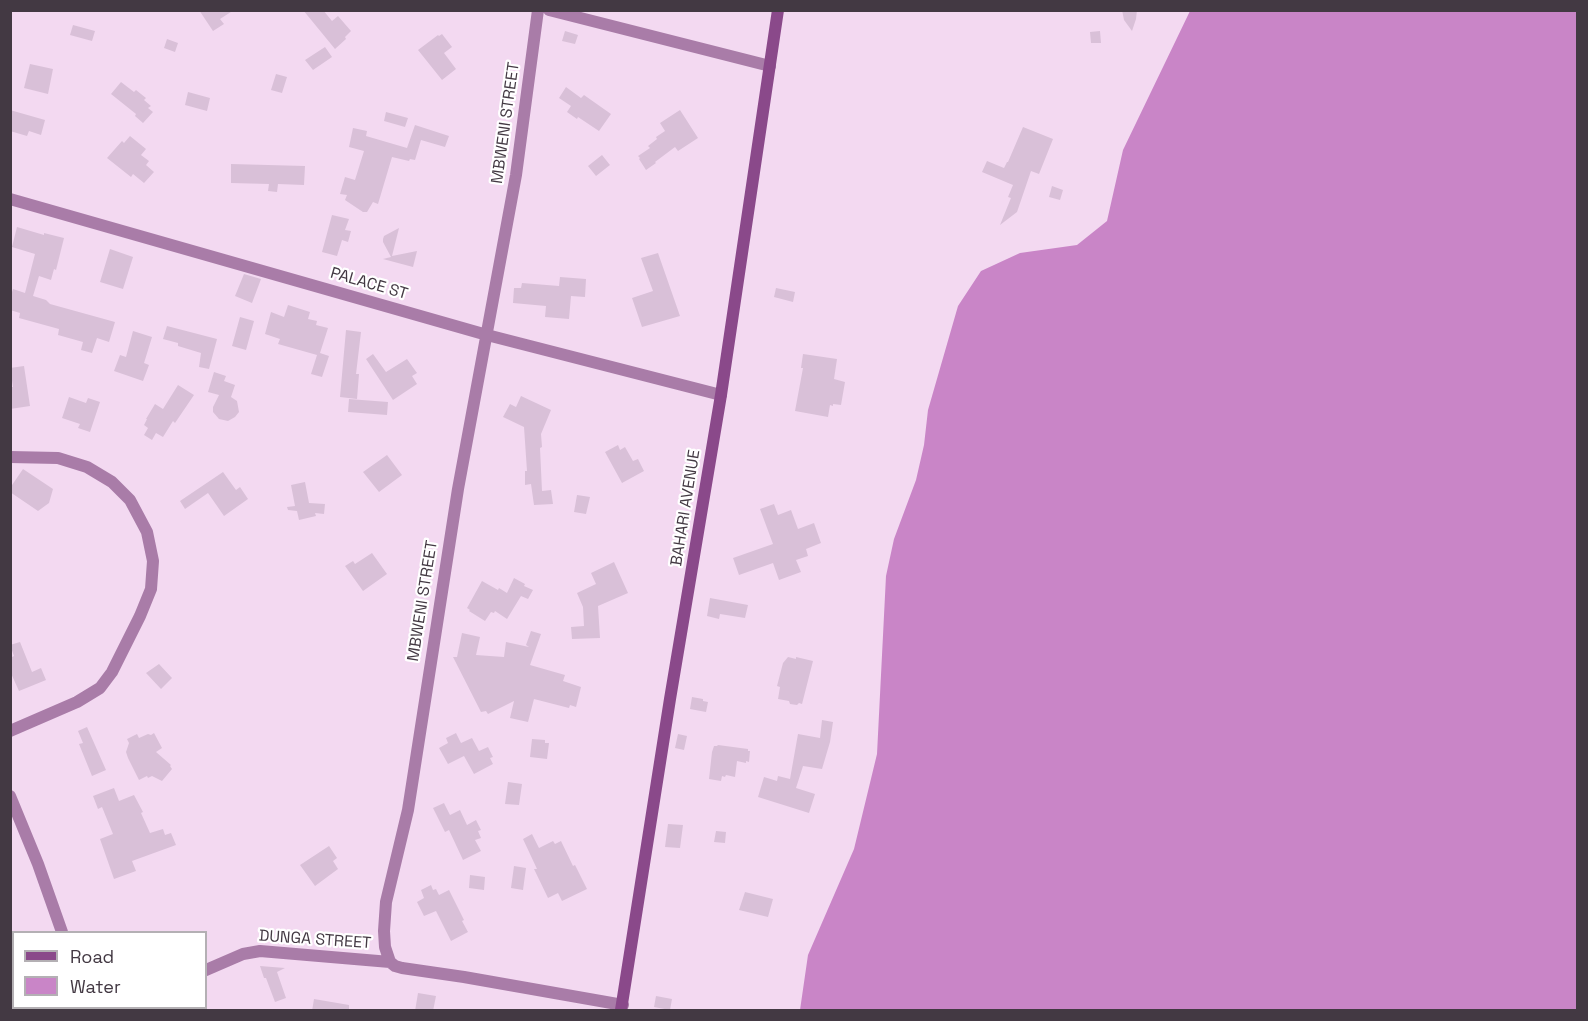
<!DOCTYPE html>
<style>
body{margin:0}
#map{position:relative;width:1588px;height:1021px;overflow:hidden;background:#f3d9f1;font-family:"Space Grotesk",sans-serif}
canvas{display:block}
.frame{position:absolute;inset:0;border:12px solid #433943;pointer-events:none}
.legend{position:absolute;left:12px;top:931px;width:195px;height:78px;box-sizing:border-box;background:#fff;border:2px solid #b4b0b4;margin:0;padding:8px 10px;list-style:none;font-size:18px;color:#433943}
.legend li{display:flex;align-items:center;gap:12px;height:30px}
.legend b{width:30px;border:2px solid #b4b0b4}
</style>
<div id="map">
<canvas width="1588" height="1021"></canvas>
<div class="frame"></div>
<ul class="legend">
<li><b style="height:8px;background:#8a498a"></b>Road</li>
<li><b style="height:16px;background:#c985c7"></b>Water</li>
</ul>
</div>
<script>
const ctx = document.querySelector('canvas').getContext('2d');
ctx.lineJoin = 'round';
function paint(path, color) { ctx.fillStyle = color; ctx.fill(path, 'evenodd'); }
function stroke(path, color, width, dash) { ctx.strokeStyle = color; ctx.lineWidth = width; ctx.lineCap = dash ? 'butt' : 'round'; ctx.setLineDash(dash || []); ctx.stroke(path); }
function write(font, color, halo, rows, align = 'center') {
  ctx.font = font + ' "Space Grotesk",sans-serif'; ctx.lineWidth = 4.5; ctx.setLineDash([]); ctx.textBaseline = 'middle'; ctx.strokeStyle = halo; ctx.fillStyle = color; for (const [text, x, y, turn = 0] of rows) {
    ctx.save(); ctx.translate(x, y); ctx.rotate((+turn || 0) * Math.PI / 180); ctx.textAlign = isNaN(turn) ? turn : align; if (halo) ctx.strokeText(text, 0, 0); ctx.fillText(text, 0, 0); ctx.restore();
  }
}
const water = new Path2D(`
 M1190,11H1577V1010H800L808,955L854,849L877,754L886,576L894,539L916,480L924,445L928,410L958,306L981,271L1020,253L1077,245L1107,221L1123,150Z`);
const building = new Path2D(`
 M199,10H234L220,19L224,24L213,31Z
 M303,10H323L332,21L338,16L351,31L345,37L346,39L335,49Z
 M1122,10H1137L1136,19L1132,31L1124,20Z
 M73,25L95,31L92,41L70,35Z
 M565,31L578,35L575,44L562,41Z
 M1100,31L1101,43H1091L1090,32Z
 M442,34L452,47L444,53L456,69L442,80L418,50L438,35L439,36Z
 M167,39L178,43L175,52L164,48Z
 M325,47L332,57L313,70L305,60Z
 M30,64L53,69L48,94L24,88Z
 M276,74L287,77L282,93L271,90Z
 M121,82L134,92L136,90L146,98L144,100L151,106L148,108L153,112L143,123L135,116L136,114L111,94Z
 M566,87L581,98L584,95L611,114L599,131L578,117L577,119L567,112L571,106L559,98Z
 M188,92L210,98L207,111L185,105Z
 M10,110L45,120L41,135L29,131L27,136L10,131Z
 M680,110L698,138L678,151L675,147L655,162L656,163L646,170L639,159L640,158L638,156L650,148L648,146L657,139L656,137L665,131L660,123Z
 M386,112L408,118L405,127L384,121Z
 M415,125L449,136L445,147L421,140L415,160L410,159L409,161L392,157L378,204L373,202L367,212H363L345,200L347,195L340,194L345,177L355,180L364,151L349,147L353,128L367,131L366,136L407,148Z
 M1023,127L1053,139L1039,174L1031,171L1017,212L1000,225L1011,198L1008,197L1013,185L982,172L987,161L1004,168L1007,162H1008Z
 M130,136L146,149L141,155L149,161L146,165L154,172L144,183L133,174L131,177L107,158L122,141L124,143Z
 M602,155L610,165L596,176L588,166Z
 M231,164L305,166L304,185L278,184L277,192L268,191L269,184L231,183Z
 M1052,186L1063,190L1060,200L1049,197Z
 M332,215L349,219L345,230L351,231L348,242L342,240L337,256L322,252Z
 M17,227L44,235V233L64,238L56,270L54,269L51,280L39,276L33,296L46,300L50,304L115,322L109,342L97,338L92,353L81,350L83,342L58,335L59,329L19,318L20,313L10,310V298L13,289L25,293L35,254L12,247Z
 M399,228L392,256L417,251L413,267L383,259L391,257L383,242V239L384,236Z
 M110,249L133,257L123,289L100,282Z
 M658,253L680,316L642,327L632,298L653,291L641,258Z
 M244,274L261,279L252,303L235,296Z
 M560,277L586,279L585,297L571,296L569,319L545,317L546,306L513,303L514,288H521L522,283L559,286Z
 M776,288L795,292L793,302L774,297Z
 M288,305L310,312L308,319L317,321L316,325L328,328L320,353L329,356L322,377L311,374L317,355L278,344L280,339L265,334L271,312L284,317Z
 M240,317L254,321L246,350L232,346Z
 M167,326L217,339L209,369L199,367L201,353L178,346V343L163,339Z
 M346,330L361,332L356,374H359L357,399L340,397Z
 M133,331L152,337L144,363L149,365L143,381L114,371L120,355L126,357Z
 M373,354L386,372L407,359L417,373L412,376L417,384L393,400L366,359Z
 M803,354L837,359L834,379L845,382L841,405L833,404V406L830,405L828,417L795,411L803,368H801Z
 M24,366L30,406L10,409V387H13L10,368Z
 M214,372L226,376L224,381L235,385L231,397L237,401L239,412L235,417L228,421L219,419L213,412V407L219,395L208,392Z
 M178,385L194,395L175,423L173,421L163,437L156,433L152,440L144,435L148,428L144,425L147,419H146L155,404L163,409Z
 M521,396L551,410L541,434L542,447L540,448L542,491L551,490L553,504L534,505L531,484L525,485V471H527L524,427L503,417L510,404L516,407Z
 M69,397L86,403L88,398L100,402L90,432L78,428L80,424L62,418Z
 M349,399L388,402L387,415L348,412Z
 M618,445L620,450L625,447L633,461L638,459L644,471L622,483L605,452Z
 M387,455L402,475L379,492L363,472Z
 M23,469L53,489L49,503L38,511L10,492V488Z
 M223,472L236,490L240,487L248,499L224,516L208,493L185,509L180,501Z
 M305,482L309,503L325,504L324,514L315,513L316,516L299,520L297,511L288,510L287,507L295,506L291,485Z
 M577,495L590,497L586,514L574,512Z
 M774,504L778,515L791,510L798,529L814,523L821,543L806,549L808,556L796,560L801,572L779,580L773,563L739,575L733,558L773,544L760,509Z
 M372,553L387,574L363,591L345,566L353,561L355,564Z
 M614,562L628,593L598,606L600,638L572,639L571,627L584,626L583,607L577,593L596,584L591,573Z
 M514,578L525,584L524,586L533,590L528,599L521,596L507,619L495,611L494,613L491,612L485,621L469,611L470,610L467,608L482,581L498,590L499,588L507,593Z
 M710,598L748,605L745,618L720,614L719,619L707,616Z
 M531,631L541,634L530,665L565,675L563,681L581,687L576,707L570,705L569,708L534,699L528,722L510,718L514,701L488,714L486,711L481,712L453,657H457L462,633L480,637L476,655L504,657L506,642L529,647L526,645Z
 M20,642L32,672L41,668L46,680L19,691L10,671V658L14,656L10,645Z
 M788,657L796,659V657L813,661L802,704L799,703L797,705L790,704L789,701L778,699L780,687L777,686L783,663Z
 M159,664L172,678L161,689L146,673Z
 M692,697L703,699V701L708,702L706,712L690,709Z
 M822,720L833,722L830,742L822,769L803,766L796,788L815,794L809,813L758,797L764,777L777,781L778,776L790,779L798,734L820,738Z
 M87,727L106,770L92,776L79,744L83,743L78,731Z
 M154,733L162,748L156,752L171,765L170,766L172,769L162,781L152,776L148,778L147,776L139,780L128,758L126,752L129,743L127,739L137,734L139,738L148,734L151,735Z
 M456,733L461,743L472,738L479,751L488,747L493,757L490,758L493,764L474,774L464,756L448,764L439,748L448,743L446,738Z
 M678,734L687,736L684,750L675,748Z
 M532,739L545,740V743H549L547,759L530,757Z
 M718,745L748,749V751H750L749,762L746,761V763L737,761L735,777L726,775L725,777L722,776L721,781L709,779L712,752L714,746H717Z
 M508,782L522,784L519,805L505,804Z
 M114,788L119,801L134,795L143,812L141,813L150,833L163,829L165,835L171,833L176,845L132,861L136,871L114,879L100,839L113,834L102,807L98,809L93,796Z
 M444,803L450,815L460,810L467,825L476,820L481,830L478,831L481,838L475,840L481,851L463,860L449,830L445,832L433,808Z
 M668,824L683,825L680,848L665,847Z
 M716,831L726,832L725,843L714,842Z
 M532,834L539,848L553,841L555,844L561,841L573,866L575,865L587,889L562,901L558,893L548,898L534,869H537L523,839Z
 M329,846L337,858L333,861L338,869L315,886L300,865Z
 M514,866L526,868L523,890L511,888Z
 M470,875L485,877L484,890L469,888Z
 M431,885L433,890L436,889L439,895L449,890L464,920L462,921L468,932L451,941L436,911L424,916L417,902L424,898L421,890Z
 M745,892L773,899L768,917L739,910Z
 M260,966L285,968L277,972L286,998L275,1002L266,978H264Z
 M418,993L436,996L433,1011H415Z
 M656,996L672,999L670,1010L654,1007Z
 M314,999L349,1005V1011H312Z`);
const street = new Path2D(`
 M538,10L516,175L458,489L408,810L386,902L384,931L385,947L390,962L395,966L402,968L464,977L623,1005
 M549,10L770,66
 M10,199L487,335L721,395
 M10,457L58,458L87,467L112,482L130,500L147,532L153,561L151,589L140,616L112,672L100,688L77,702L10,731
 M10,796L38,864L62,932
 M206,970L243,954L260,951L390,962
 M103,1008L111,1010L123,1008`);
const secondary = new Path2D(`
 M621,1010L670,699L721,395L778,10`);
const streetNames = [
 ["MBWENI STREET",506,123,-82],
 ["PALACE ST",369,284,16],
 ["BAHARI AVENUE",686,508,-81],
 ["MBWENI STREET",423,601,-81],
 ["DUNGA STREET",315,940,4]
];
paint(water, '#c985c7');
paint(building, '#d9c0d8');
stroke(street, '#a97ca8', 12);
stroke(secondary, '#8a498a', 12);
write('16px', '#433943', '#fff', streetNames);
</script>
